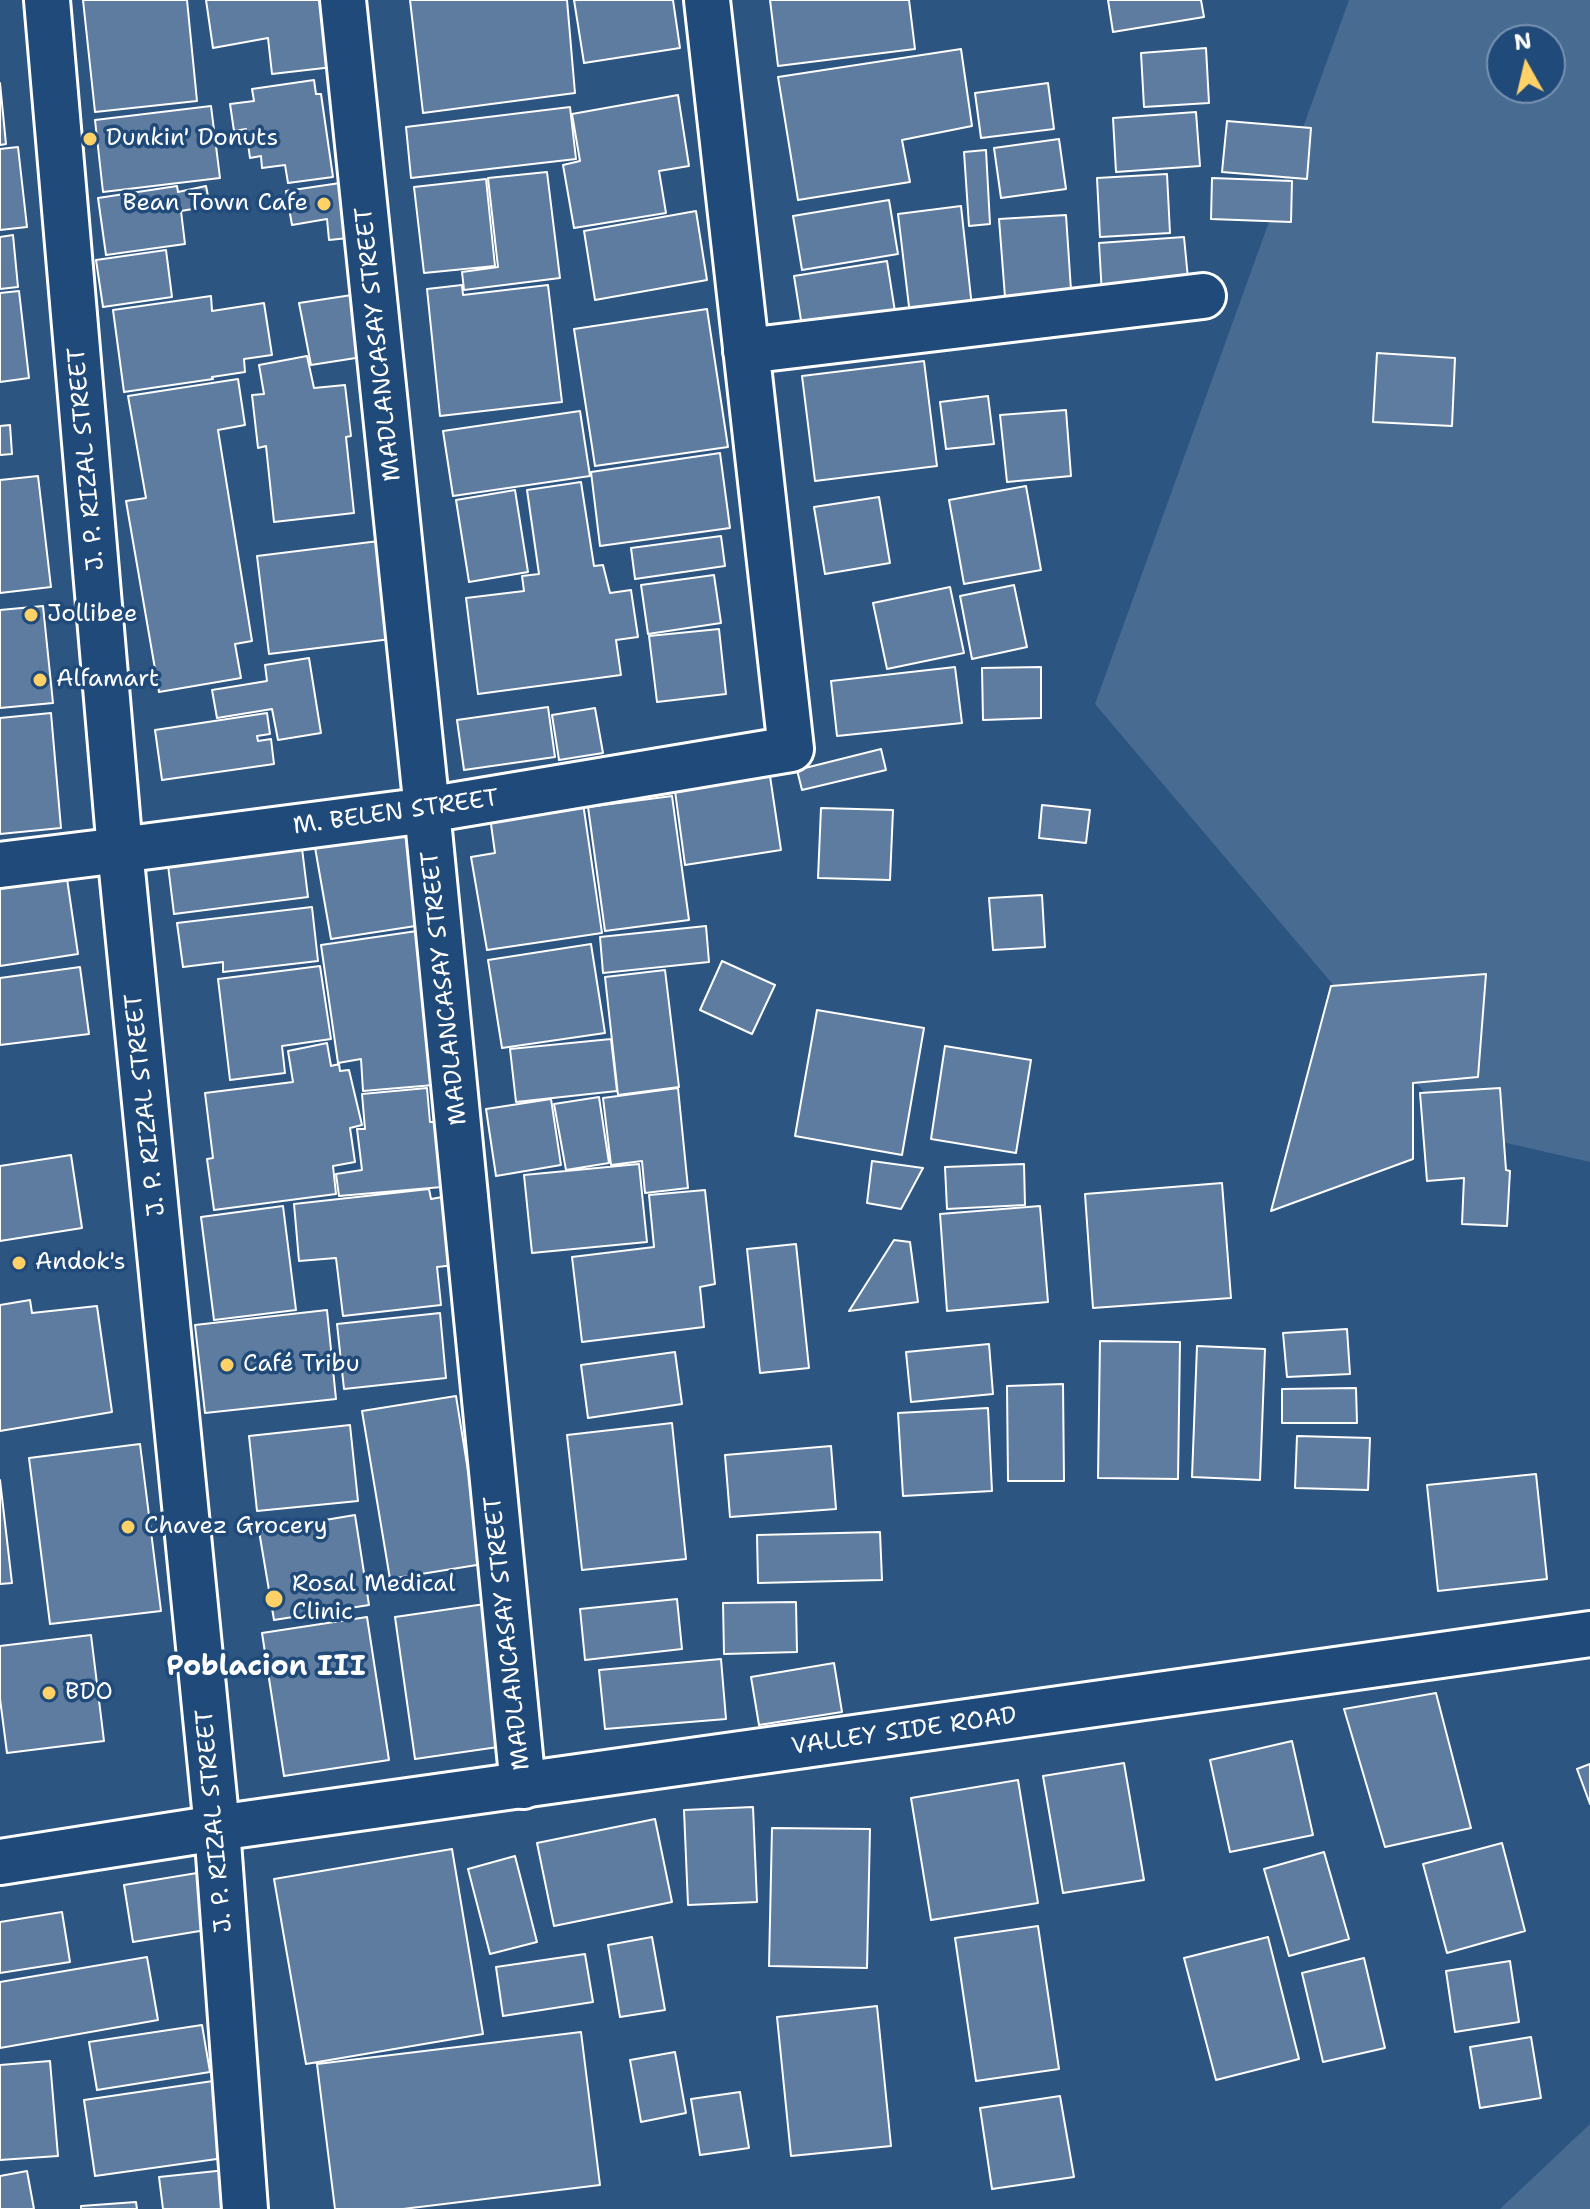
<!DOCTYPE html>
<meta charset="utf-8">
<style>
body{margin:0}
#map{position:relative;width:1590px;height:2209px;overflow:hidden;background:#2c5582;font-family:"Shantell Sans",sans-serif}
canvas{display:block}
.north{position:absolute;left:1486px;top:24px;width:80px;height:80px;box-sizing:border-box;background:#1f4a7a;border:2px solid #7992af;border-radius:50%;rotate:352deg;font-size:22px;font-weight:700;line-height:32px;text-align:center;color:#fff}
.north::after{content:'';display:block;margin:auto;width:28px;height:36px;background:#ffd166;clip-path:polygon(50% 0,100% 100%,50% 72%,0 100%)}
</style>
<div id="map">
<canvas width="1590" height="2209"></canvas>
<div class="north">N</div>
</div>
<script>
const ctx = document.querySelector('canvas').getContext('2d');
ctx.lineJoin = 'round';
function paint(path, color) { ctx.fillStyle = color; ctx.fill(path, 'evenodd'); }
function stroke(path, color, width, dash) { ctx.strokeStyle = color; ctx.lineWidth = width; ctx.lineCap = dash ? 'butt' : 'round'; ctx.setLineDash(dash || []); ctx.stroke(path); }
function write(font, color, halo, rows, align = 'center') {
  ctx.font = font + ' "Shantell Sans",sans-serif'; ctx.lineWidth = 7; ctx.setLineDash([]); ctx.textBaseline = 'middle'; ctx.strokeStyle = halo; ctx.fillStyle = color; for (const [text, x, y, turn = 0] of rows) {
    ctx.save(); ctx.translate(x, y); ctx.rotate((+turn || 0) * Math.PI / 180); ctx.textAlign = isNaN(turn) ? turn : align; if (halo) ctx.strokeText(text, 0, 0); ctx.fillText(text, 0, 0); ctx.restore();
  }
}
const green = new Path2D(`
 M1349,0H1590V1162L1458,1132L1095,704ZM1502,40H1550V88H1502Z
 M1590,2124V2209H1500Z`);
const building = new Path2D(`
 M83,0H187L197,101L95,112Z
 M206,0H325L333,67L272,74L268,38L213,48Z
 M410,0H567L575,93L423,113Z
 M574,0H673L680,48L584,63Z
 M770,0H909L915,49L778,66Z
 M1108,0H1201L1204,17L1113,32Z
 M1206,48L1209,103L1144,107L1141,53Z
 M961,49L972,126L902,140L910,182L798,200L778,77Z
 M314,80L316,94H321L333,177L288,183L285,165L262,168L261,156L250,158L246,129L234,131L230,104L254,101L252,89Z
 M0,83L6,144L0,145Z
 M1048,83L1054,129L981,138L975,93Z
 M678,95L689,166L659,171L666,213L574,228L563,165L580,161L572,114Z
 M211,106L220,178L103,192L95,120Z
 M570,107L576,159L411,178L406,127Z
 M1196,112L1200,166L1116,172L1113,118Z
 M1227,121L1311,128L1307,179L1222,172Z
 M1059,139L1066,189L1001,198L994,148Z
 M18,147L27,227L0,230V149Z
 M986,150L990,224L969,226L964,152Z
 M547,172L560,278L464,290L462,272L498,267L488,178Z
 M1167,174L1170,233L1100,237L1097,178Z
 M1212,178L1292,181L1291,222L1211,219Z
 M486,179L495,266L424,273L414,187Z
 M340,183L358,237L329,240L327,219L292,225L286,191Z
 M177,186L178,192L206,186L210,206L181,211L185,244L106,255L98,198Z
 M889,200L898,254L802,270L793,216Z
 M961,206L972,307L910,315L898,214Z
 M696,211L707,280L595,300L584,231Z
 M1066,215L1072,305L1006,310L999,219Z
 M13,235L18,287L0,289V237Z
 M1184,237L1189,289L1102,295L1099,243Z
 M166,250L172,297L103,307L96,260Z
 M887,261L896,318L803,333L794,276Z
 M462,285L463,295L548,285L562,402L440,416L427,289Z
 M19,291L29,378L0,382V293Z
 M365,293L375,355L311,365L299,303Z
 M211,296L212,311L264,303L272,355L244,359L245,372L212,377L213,379L124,392L113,310Z
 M707,309L728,447L595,466L574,329Z
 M1377,353L1455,358L1452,426L1373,422Z
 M307,356L314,388L345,385L351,436L346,437L354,513L274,522L266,446L258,448L252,395L264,394L259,365Z
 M924,361L937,466L815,481L802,376Z
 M238,379L245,425L218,430L252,641L235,644L241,678L159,692L126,501L146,498L128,396Z
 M988,396L994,444L946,449L940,402Z
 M1066,410L1071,476L1007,482L1000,415Z
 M580,411L590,476L453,496L443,431Z
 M10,425L12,454L0,455V426Z
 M720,453L730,528L600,546L591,472Z
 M38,476L51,587L0,593V480Z
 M581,482L594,566L603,565L610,593L631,590L638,637L616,640L621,675L478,694L466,598L524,591L522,576L539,574L527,490Z
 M1026,486L1041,570L964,584L949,500Z
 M515,490L528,572L469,582L456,500Z
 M879,497L890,563L825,574L814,507Z
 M721,536L725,566L635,579L631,548Z
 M379,541L391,639L269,654L257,556Z
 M714,575L721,623L648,634L641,585Z
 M1014,585L1027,647L972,659L960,596Z
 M950,587L964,653L887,669L873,603Z
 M43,606L53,703L0,708V610Z
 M719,629L726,694L657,702L649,636Z
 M309,658L321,733L278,740L272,709L217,718L212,690L267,681L265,665Z
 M955,667L962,723L837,736L831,681Z
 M1041,667V718L983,720L982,668Z
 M548,707L555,757L464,770L457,720Z
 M595,708L603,753L559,760L552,715Z
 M51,713L61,828L0,834V718Z
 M267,713L270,734L257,736L258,741L271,739L274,764L162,780L155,730Z
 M881,749L886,770L802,790L797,770Z
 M770,776L781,850L685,865L675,791Z
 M672,796L689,920L605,931L588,807Z
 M583,803L602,933L487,950L471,857L495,853L490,817Z
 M1042,805L1090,810L1086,843L1039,838Z
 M821,808L893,810L890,880L818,878Z
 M405,821L422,925L331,939L313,836Z
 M300,832L308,897L174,914L166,849Z
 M65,865L78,954L0,966V875Z
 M1042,895L1045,947L993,950L989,898Z
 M312,907L318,961L223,972V962L183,967L177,923Z
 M706,926L709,962L603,973L600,937Z
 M417,931L434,1085L363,1091L361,1059L338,1063L321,945Z
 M591,944L605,1033L502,1048L488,960Z
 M722,961L775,985L752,1034L700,1010Z
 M320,966L331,1039L282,1046L285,1073L230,1080L218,979Z
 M80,967L89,1034L0,1045V978Z
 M665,970L679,1087L618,1095L605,977Z
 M1486,974L1478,1077L1413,1083V1159L1271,1211L1331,986Z
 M817,1010L924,1028L902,1155L795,1136Z
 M611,1039L617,1091L516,1102L510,1049Z
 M327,1043L331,1066L339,1064L340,1071L349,1070L362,1125L350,1128L355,1162L333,1166L336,1194L214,1210L207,1159L213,1158L205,1093L293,1082L288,1051Z
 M945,1046L1031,1060L1016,1153L931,1139Z
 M427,1088L430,1122H436L442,1187L339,1196L336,1174L362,1170L357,1129H365L362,1094Z
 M678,1088L688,1188L645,1193L642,1161L611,1165L603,1098Z
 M1500,1088L1506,1170L1510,1171L1507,1226L1462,1224L1464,1178L1427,1181L1420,1093Z
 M599,1097L609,1163L566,1170L554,1104Z
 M551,1099L561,1165L496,1176L486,1109Z
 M71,1155L82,1228L0,1241V1166Z
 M872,1161L923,1168L901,1209L867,1203Z
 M639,1164L647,1242L532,1253L524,1175Z
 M1024,1164L1025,1205L947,1209L945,1167Z
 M1222,1183L1231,1298L1093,1308L1085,1194Z
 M429,1189L431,1199L448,1196L455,1265L437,1267L441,1305L343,1316L336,1258L299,1261L294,1204Z
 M705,1190L715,1284L700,1287L704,1327L582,1342L572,1257L654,1247L649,1195Z
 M283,1206L296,1310L214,1320L201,1217Z
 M1040,1206L1048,1302L947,1311L940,1214Z
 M894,1240L910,1242L918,1302L849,1311Z
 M796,1244L809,1368L760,1373L747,1249Z
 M30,1300L32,1313L97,1306L112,1412L0,1431V1305Z
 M327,1310L336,1399L205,1413L195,1325Z
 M440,1313L446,1378L344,1389L337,1324Z
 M1347,1329L1350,1374L1287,1377L1283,1333Z
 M1100,1341L1180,1342L1178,1479L1098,1478Z
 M989,1344L993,1394L911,1402L906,1352Z
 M1197,1346L1265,1349L1260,1480L1192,1477Z
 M675,1352L682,1404L588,1418L581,1365Z
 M1063,1384L1064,1481H1008L1007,1386Z
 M1356,1388L1357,1423H1282V1389Z
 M456,1396L483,1564L390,1579L362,1411Z
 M988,1408L992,1491L903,1496L898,1413Z
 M672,1423L686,1559L582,1570L567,1435Z
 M350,1425L358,1501L257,1511L249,1436Z
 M1297,1436L1370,1438L1368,1490L1295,1488Z
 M140,1444L161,1611L50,1624L29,1458Z
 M831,1446L836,1509L730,1517L725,1455Z
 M1536,1474L1547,1579L1438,1591L1427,1485Z
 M0,1480L12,1583L0,1584Z
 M355,1515L369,1605L274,1620L259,1531Z
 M880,1532L882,1580L758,1583L757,1535Z
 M677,1599L682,1649L585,1660L580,1609Z
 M796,1602L797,1652L724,1654L723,1603Z
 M485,1604L505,1746L415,1759L395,1617Z
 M367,1617L389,1760L284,1776L262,1633Z
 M91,1635L104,1741L7,1753L0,1699V1646Z
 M721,1659L726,1719L605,1729L599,1670Z
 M834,1663L842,1712L759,1725L751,1677Z
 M1436,1693L1471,1828L1385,1847L1344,1709Z
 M1292,1741L1313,1835L1230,1852L1210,1760Z
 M1124,1763L1144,1880L1063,1893L1043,1776Z
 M1590,1764V1804L1577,1769Z
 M1018,1780L1038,1903L931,1920L911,1798Z
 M753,1807L757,1902L688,1905L684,1810Z
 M655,1819L672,1902L554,1926L537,1843Z
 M772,1828L870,1829L867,1968L769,1966Z
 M1502,1843L1525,1931L1447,1953L1423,1864Z
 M452,1849L483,2034L306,2064L274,1879Z
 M1324,1852L1349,1939L1289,1956L1264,1869Z
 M515,1856L537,1942L490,1954L468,1869Z
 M203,1872L212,1929L133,1942L124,1885Z
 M62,1912L70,1962L0,1973V1922Z
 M1038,1926L1059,2069L976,2081L955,1938Z
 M652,1937L665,2010L620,2017L608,1945Z
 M1268,1937L1299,2059L1216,2080L1184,1958Z
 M585,1954L593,2002L503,2016L496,1967Z
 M147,1957L158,2020L0,2048V1982Z
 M1364,1958L1385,2048L1323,2062L1302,1973Z
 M1510,1961L1519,2022L1455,2032L1446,1971Z
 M877,2006L891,2146L791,2156L777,2017Z
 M202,2025L210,2072L97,2090L89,2042Z
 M581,2032L600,2185L403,2209H335L317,2064Z
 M1531,2037L1541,2098L1480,2108L1470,2047Z
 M675,2052L686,2113L641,2122L630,2060Z
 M50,2061L58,2156L0,2160V2065Z
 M213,2081L224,2158L95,2176L84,2100Z
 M740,2092L749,2148L700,2155L691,2099Z
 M1060,2096L1074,2177L992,2189L980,2108Z
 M226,2170L231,2209H163L159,2177Z
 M27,2171L34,2209H0V2176Z
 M136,2202L137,2209H81V2206Z`);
const minor = new Path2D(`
 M343,0L427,810L523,1786
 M746,351L1203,296
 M120,850L427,810L791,749L707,0`);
const tertiary = new Path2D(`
 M0,865L120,850
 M0,1862L217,1828L1590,1634`);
const secondary = new Path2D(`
 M47,0L120,850L217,1828L245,2209`);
const markers = [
 [90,139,8,"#ffd166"],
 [324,204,8,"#ffd166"],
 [31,615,8,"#ffd166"],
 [40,680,8,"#ffd166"],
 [19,1263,8,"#ffd166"],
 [227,1365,8,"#ffd166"],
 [128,1527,8,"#ffd166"],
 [274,1599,10,"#ffd166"],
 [49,1693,8,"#ffd166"]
];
const poiNames = [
 ["Dunkin' Donuts",106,139],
 ["Bean Town Cafe",308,204,"right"],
 ["Jollibee",47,615],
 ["Alfamart",56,680],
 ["Andok's",35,1263],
 ["Café Tribu",243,1365],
 ["Chavez Grocery",144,1527],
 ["Rosal Medical",292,1585],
 ["Clinic",292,1613],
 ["BDO",65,1693]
];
const streetNames = [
 ["MADLANCASAY STREET",379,344,-96],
 ["J. P. RIZAL STREET",87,459,-95],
 ["M. BELEN STREET",396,813,-8],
 ["MADLANCASAY STREET",445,988,-96],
 ["J. P. RIZAL STREET",146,1105,-96],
 ["MADLANCASAY STREET",508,1633,-96],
 ["VALLEY SIDE ROAD",904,1732,-8],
 ["J. P. RIZAL STREET",215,1821,-95]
];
const quarterNames = [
 ["Poblacion III",266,1668]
];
paint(green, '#486b92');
paint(building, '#5e7c9f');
stroke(building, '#fff', 2);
stroke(minor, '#fff', 50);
stroke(tertiary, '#fff', 50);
stroke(secondary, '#fff', 50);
stroke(minor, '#1f4a7a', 44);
stroke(tertiary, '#1f4a7a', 44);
stroke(secondary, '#1f4a7a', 44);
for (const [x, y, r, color] of markers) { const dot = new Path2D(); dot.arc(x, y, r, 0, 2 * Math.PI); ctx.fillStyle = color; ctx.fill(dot); stroke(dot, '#1f4a7a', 3); }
write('24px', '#fff', '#1f4a7a', poiNames, 'left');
write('24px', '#fff', '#1f4a7a', streetNames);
write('bold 28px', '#fff', '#1f4a7a', quarterNames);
</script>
